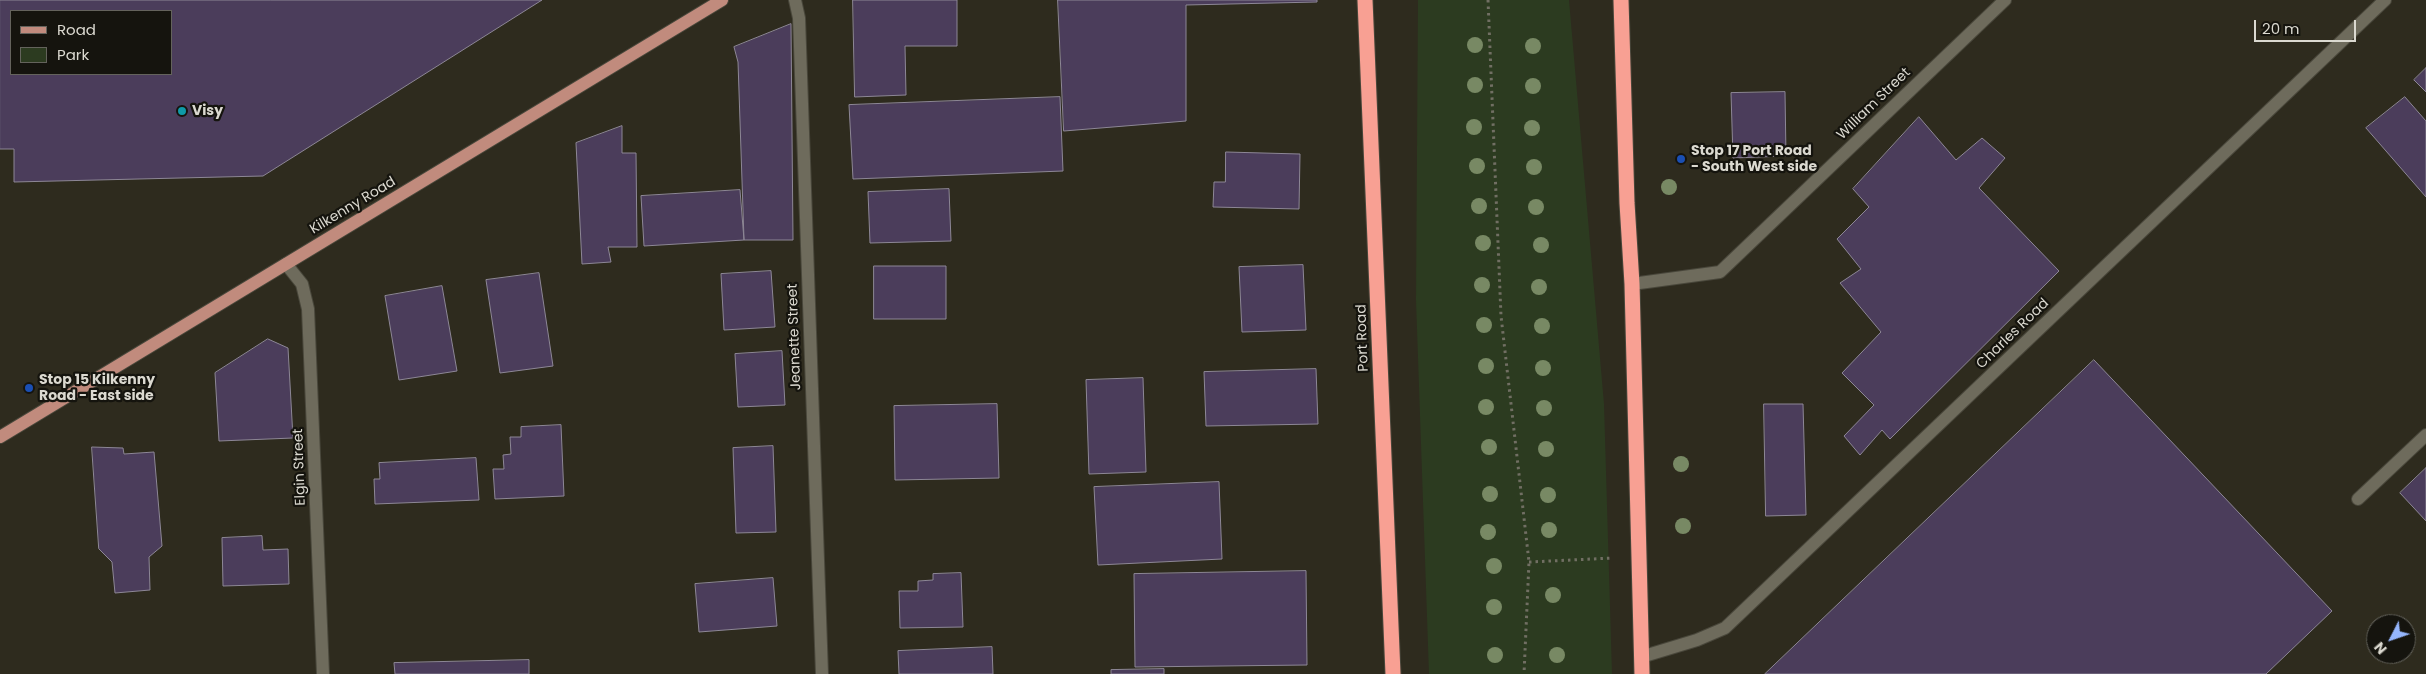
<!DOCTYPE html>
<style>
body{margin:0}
#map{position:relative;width:2426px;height:674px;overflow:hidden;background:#2e2b1e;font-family:Poppins,sans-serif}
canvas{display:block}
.legend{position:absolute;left:10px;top:10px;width:162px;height:65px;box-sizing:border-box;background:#15140e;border:1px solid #64635c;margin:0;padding:6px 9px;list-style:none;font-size:15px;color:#dbd9d0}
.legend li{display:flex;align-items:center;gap:10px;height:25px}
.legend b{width:25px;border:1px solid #64635c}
.north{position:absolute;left:2366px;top:614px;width:50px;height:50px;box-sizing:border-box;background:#15140e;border:1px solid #64635c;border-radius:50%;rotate:229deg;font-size:14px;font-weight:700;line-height:20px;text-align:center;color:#dbd9d0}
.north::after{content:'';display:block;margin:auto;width:18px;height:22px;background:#95b6fd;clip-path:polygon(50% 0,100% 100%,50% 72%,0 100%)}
.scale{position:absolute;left:2254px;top:20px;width:102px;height:22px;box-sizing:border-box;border:2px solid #dbd9d0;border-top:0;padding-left:6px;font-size:15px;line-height:18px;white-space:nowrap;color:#dbd9d0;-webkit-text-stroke:4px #15140e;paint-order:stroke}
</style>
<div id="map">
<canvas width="2426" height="674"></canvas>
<ul class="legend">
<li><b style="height:6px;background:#c18b7d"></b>Road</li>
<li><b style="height:14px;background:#2c3b20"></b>Park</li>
</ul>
<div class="north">N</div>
<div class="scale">20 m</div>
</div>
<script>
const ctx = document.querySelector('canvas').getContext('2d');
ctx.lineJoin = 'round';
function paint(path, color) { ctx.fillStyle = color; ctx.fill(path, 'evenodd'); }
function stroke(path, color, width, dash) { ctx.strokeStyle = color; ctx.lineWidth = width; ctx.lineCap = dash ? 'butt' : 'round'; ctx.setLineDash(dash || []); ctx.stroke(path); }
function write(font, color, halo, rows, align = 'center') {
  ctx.font = font + ' Poppins,sans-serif'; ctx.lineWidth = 4.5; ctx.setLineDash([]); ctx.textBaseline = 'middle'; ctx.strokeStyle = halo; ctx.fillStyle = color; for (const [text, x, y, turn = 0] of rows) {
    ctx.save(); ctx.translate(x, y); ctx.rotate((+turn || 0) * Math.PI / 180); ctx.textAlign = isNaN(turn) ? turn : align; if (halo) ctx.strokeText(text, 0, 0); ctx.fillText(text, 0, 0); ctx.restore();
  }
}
const green = new Path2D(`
 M1418,0H1569L1604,404L1612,674H1429L1416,300Z`);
const building = new Path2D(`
 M0,0H542L263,176L14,182V149H0ZM11,11H171V74H11Z
 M853,0H957V46H905L906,95L855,97Z
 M1058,0H1317V2L1186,5V121L1064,131Z
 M791,24L793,240H744L738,62L734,47Z
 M2426,68V92L2414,80Z
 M1785,92L1786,156L1733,158L1731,93Z
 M1060,97L1063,171L853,179L849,105Z
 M2405,97L2426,121V197L2366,128Z
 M1919,117L1956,160L1982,138L2005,158L1979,188L2059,271L1890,439L1882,430L1860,455L1844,436L1874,405L1842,373L1881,332L1840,283L1861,269L1837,239L1869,207L1853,189Z
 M622,126V153H636L637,247H608L611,262L582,264L576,143Z
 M1226,152L1300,154L1299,209L1213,207L1214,182H1225Z
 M949,189L951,241L870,243L868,192Z
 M740,190L744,240L644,246L641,196Z
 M1303,265L1306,330L1242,332L1239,267Z
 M874,266H946V319H874Z
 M771,271L775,327L724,330L721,274Z
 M539,273L553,366L500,373L486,280Z
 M442,286L457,371L399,380L385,296Z
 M268,339L288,348L293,438L219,441L215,373Z
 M782,351L785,405L738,407L735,354Z
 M2094,360L2332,611L2266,674H1765Z
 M1316,369L1318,424L1206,426L1204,372Z
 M1143,378L1146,472L1089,474L1086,380Z
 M997,404L999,478L895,480L894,406Z
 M1764,404H1803L1806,515L1766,516Z
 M561,425L564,496L495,499L493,469H504L503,455L511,454L510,437H521V427Z
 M773,446L776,532L736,533L733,448Z
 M92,447L123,448L124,454L154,452L162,546L149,557L150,590L115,593L112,562L99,549Z
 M476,458L479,500L375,504L374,479H380L379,463Z
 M2426,468V521L2400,493Z
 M1219,482L1222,559L1098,565L1094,487Z
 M262,536L263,550L288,549L289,584L223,586L222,538Z
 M1306,571L1307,665L1135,667L1134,574Z
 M961,573L963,627L900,628L899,591H918V581L933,580V574Z
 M773,578L777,626L699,632L695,584Z
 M992,647L993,674H899L898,651Z
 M529,660V674H395L394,663Z
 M1164,669V674H1111V670Z`);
const path = new Path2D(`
 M1488,0L1501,316L1529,562L1524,674
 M1529,562L1613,558`);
const minor = new Path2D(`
 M795,0L799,18L822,674
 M286,264L302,284L308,309L323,674
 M1632,284L1720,272L2005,0
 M2358,499L2426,435
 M1641,657L1697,640L1725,628L2385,0`);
const major = new Path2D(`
 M0,437L722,0`);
const highway = new Path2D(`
 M1365,0L1393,674
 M1621,0L1627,203L1632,284L1642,674`);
const trees = [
 [1475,45],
 [1533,46],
 [1475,85],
 [1533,86],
 [1474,127],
 [1532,128],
 [1477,166],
 [1534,167],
 [1669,187],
 [1479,206],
 [1536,207],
 [1483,243],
 [1541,245],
 [1482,285],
 [1539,287],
 [1484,325],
 [1542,326],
 [1486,366],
 [1543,368],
 [1486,407],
 [1544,408],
 [1489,447],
 [1546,449],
 [1681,464],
 [1490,494],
 [1548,495],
 [1683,526],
 [1549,530],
 [1488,532],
 [1494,566],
 [1553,595],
 [1494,607],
 [1495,655],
 [1557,655]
];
const markers = [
 [182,111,5,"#0f9aa8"],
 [1681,159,5,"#1a4fb4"],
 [29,388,5,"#1a4fb4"]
];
const streetNames = [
 ["William Street",1874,104,-44],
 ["Kilkenny Road",353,206,-31],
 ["Charles Road",2013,334,-44],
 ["Jeanette Street",795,337,-92],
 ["Port Road",1363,338,-92],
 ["Elgin Street",300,467,-92]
];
const poiNames = [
 ["Visy",192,111],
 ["Stop 17 Port Road",1691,151],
 ["- South West side",1691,167],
 ["Stop 15 Kilkenny",39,380],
 ["Road - East side",39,396]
];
paint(green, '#2c3b20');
paint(building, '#4b3d5b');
stroke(building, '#8d8796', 1);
stroke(minor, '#49473b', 14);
stroke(major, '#49473b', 14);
stroke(highway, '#49473b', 17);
stroke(path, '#716f63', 3, [2.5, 4]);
stroke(minor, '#6e6b5c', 12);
stroke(major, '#c18b7d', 12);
stroke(highway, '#f8a093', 15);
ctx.fillStyle = '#788964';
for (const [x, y] of trees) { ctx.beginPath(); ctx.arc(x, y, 8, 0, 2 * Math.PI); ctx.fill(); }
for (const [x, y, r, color] of markers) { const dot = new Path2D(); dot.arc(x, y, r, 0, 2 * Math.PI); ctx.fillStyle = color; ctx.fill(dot); stroke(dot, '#15140e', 2); }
write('14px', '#dbd9d0', '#15140e', streetNames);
write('bold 14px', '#dbd9d0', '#15140e', poiNames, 'left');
</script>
